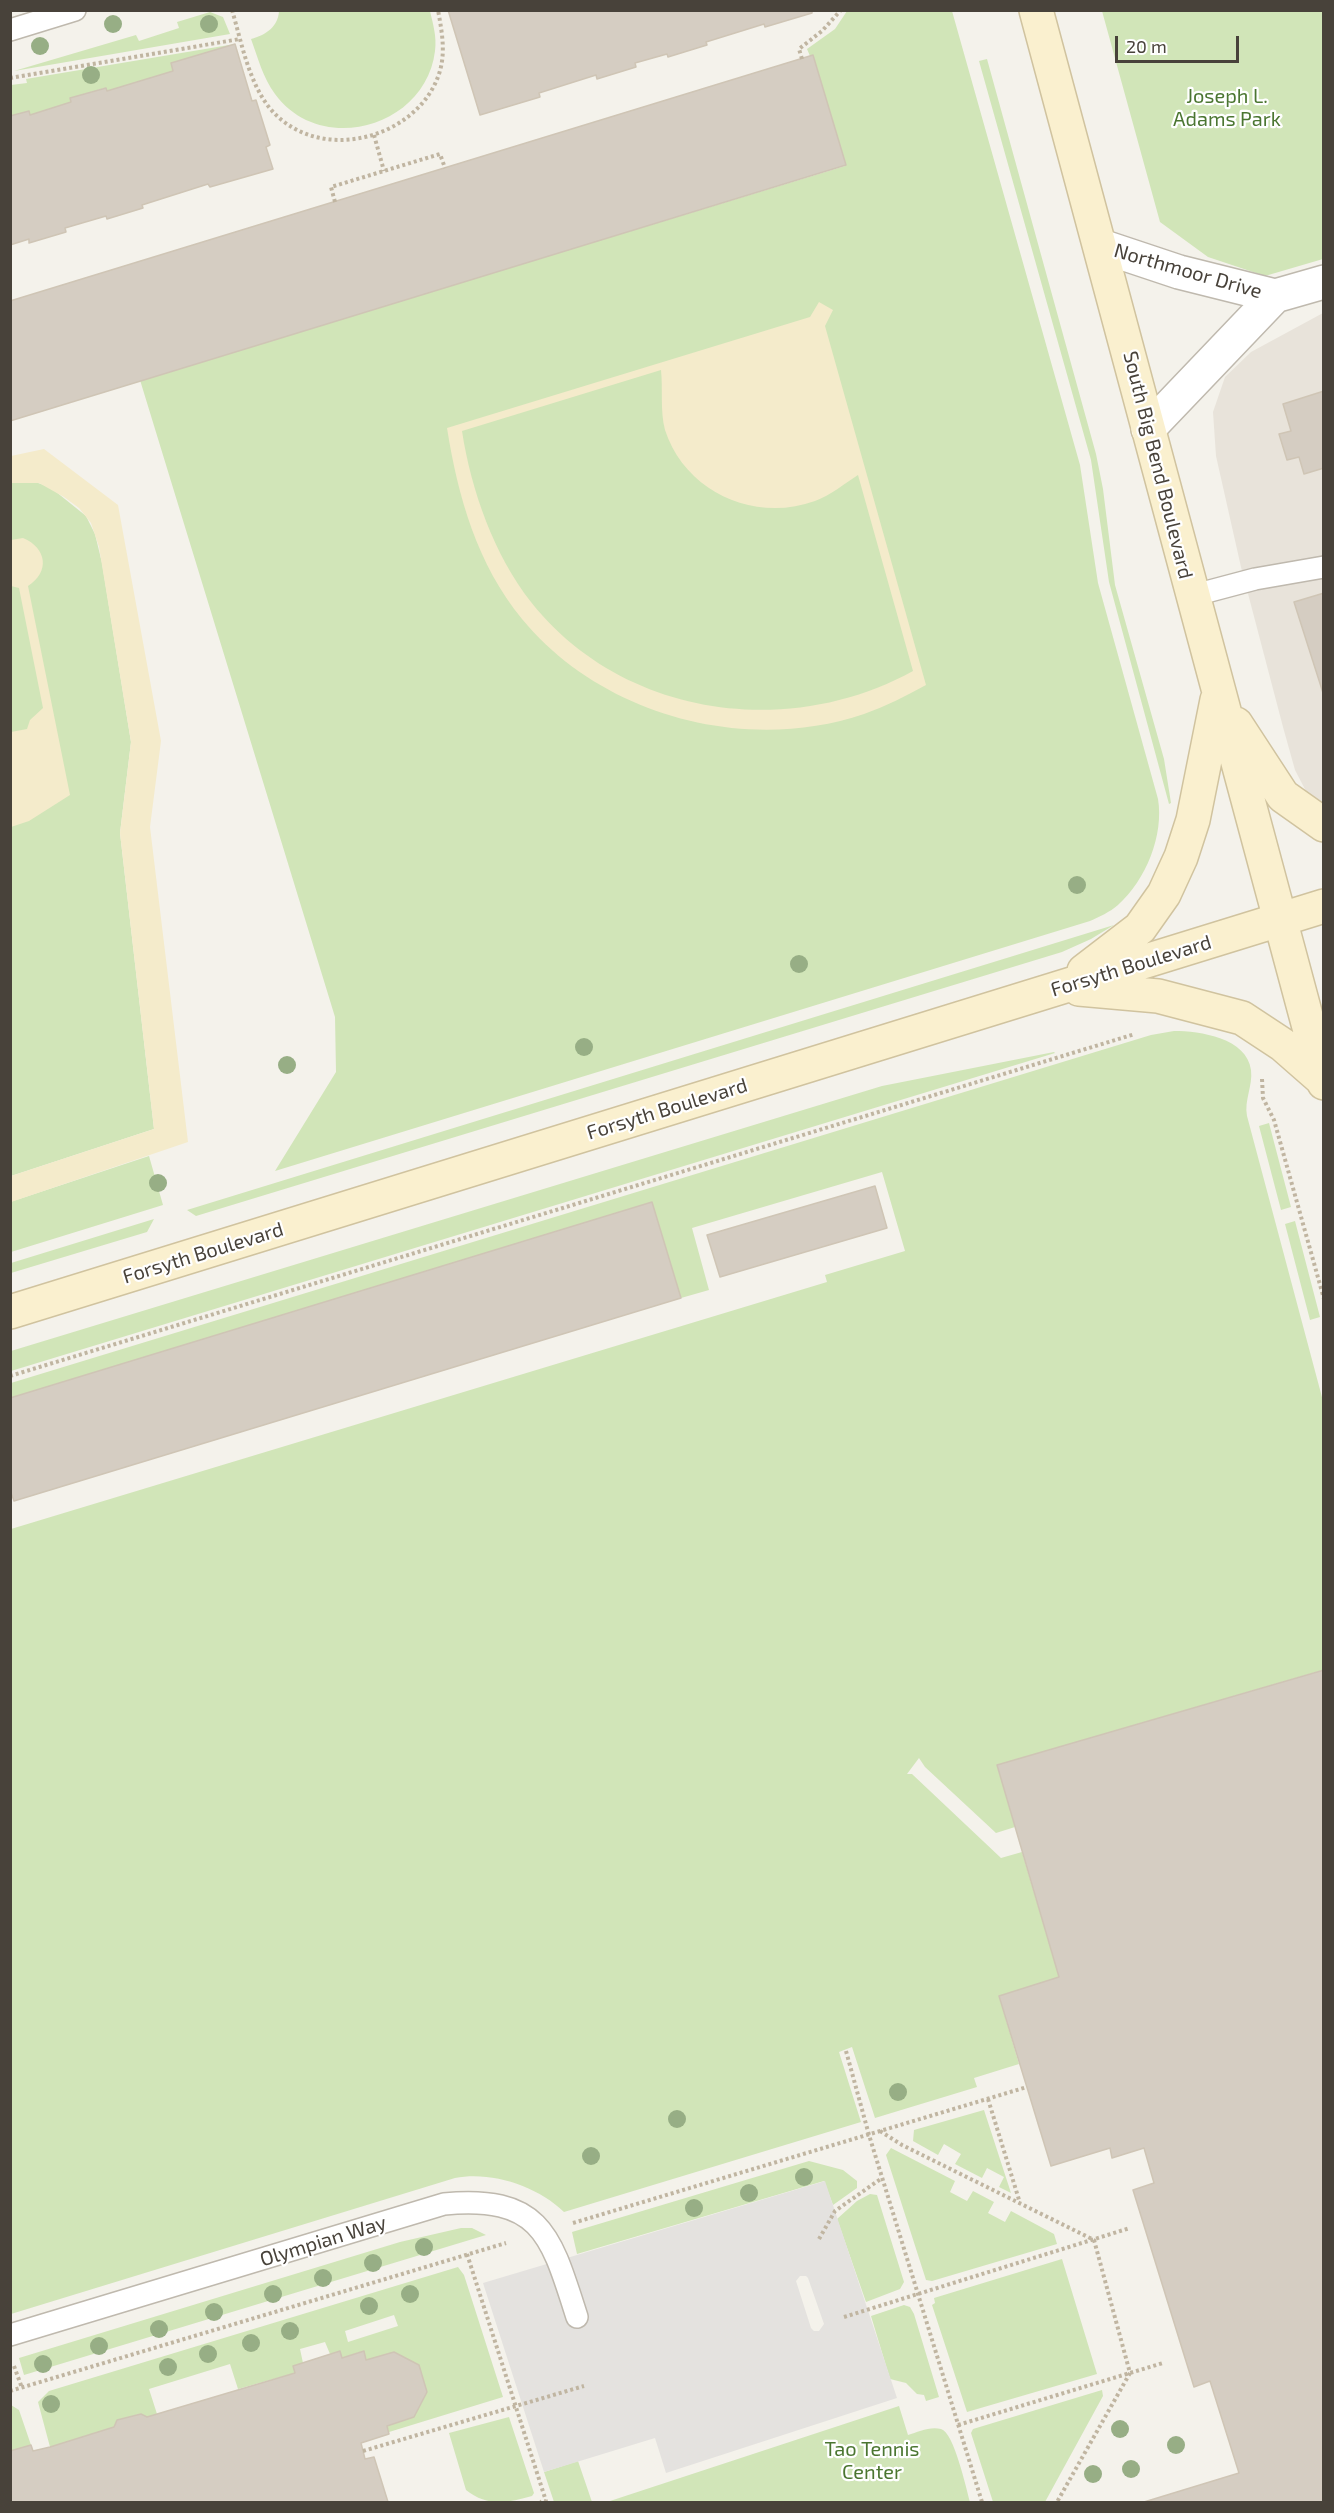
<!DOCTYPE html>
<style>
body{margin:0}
#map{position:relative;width:1334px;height:2513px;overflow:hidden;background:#f4f2eb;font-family:"Exo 2",sans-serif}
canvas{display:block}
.frame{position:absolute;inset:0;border:12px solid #48423a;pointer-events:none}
.scale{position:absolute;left:1115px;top:36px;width:124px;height:27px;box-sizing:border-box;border:3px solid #48423a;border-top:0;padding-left:8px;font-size:18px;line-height:21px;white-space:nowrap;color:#48423a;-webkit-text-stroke:4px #fff;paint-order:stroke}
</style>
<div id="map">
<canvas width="1334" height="2513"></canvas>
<div class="frame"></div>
<div class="scale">20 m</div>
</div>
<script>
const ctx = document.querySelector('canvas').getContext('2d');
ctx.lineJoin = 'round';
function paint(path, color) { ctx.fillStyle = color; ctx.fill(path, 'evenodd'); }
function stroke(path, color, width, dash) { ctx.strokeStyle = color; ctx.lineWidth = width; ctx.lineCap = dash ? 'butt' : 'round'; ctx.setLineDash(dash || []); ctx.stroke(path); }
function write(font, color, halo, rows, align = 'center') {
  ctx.font = font + ' "Exo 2",sans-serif'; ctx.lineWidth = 4.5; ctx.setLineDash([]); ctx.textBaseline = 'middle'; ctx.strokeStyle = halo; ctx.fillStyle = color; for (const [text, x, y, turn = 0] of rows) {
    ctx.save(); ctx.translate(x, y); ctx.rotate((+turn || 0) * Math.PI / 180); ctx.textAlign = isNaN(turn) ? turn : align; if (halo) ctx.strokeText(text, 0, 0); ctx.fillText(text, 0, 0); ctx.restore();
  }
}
const residential = new Path2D(`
 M1323,313V810L1309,797L1295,770L1283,727L1241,567L1216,456L1213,412L1225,377L1251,352Z`);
const green = new Path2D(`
 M279,11H430C433,24 437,37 435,51C426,127 321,157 275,94C263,78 258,58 251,39C266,35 278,27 279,11Z
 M847,11H952L1080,465L1098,583L1158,799C1164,835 1146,880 1118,905C1110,912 1099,917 1090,921L275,1171L336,1072L335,1017L140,380L845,166L813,55L810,56L807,49L835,29Z
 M1102,11H1323V259L1265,276L1208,257L1160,222Z
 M210,12L223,17L230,34L14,71L136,35L139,41L179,28L177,22Z
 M235,44L171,63L173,71L107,91L105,88L70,98L71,102L30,115L28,111L11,116V85L27,83L26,79Z
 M987,59L1096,454L1103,489L1115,585L1164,759L1171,803L1169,804L1109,582L1091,460L979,61Z
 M32,481L50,487L86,516L95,534L102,563L131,742L120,833L154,1129L11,1176L10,483Z
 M1114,925L1091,939L1062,952L196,1216L187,1210Z
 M1174,1031C1200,1031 1247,1038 1251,1070C1253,1086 1244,1100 1247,1116L1323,1401V1670L997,1765L1015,1827L996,1833L925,1767L919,1758L907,1774H912L1001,1858L1022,1852L1059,1977L999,1996L1019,2064L974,2078L977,2087L875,2118L852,2047L839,2052L861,2122L564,2212C537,2186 492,2171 455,2178L11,2314V1529L827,1282L825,1275L905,1251L882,1172L692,1228L709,1290L681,1298L652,1202L11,1398V1383L1151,1035Z
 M1054,1052L1055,1053L11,1371V1351L882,1086Z
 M1269,1123L1291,1207L1281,1210L1259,1126Z
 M149,1156L163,1205L11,1252L10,1202Z
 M154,1219L147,1232L11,1273V1263Z
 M1295,1221L1320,1317L1310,1320L1285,1224Z
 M984,2110L1011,2193L999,2187L1004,2177L987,2168L982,2178L955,2164L961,2154L944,2144L938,2155L913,2141L914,2130Z
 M891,2148L955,2181L950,2192L967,2201L973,2191L994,2202L988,2213L1005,2222L1011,2211L1054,2234L1057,2244L932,2281L926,2280L886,2155Z
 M809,2161L843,2170L857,2181V2188L833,2205L824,2181L577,2254L572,2232Z
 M870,2194L877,2195L904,2282L900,2289L866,2302L837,2219L857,2201Z
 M461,2228H472L486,2235L24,2375L19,2358L400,2242Z
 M1062,2259L1097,2374L967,2412L932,2305L935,2303L934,2298Z
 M458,2267L464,2275L503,2397L389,2432L387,2426L414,2417L427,2392L419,2365L394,2352L366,2360L363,2351L342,2358L340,2351L330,2354L325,2342L300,2349L303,2363L293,2366L295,2373L238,2389L230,2364L149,2389L157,2414L147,2417L140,2414L117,2420L114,2427L50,2447L38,2402L49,2391ZM394,2315L398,2326L348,2342L345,2331Z
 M904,2305L910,2307L914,2314L939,2397L926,2401L924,2395L917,2394L906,2383L890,2379L871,2316Z
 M1102,2390L1103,2396L1045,2502H993L971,2433L973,2429Z
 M11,2405L19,2410L31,2445L11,2451Z
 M899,2406L908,2435C918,2432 930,2426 941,2429C954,2432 966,2488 970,2502H607Z
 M509,2417L534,2493L532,2496C508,2503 487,2507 466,2490L449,2433Z
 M578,2461L592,2502H554L544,2472Z`);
const sand = new Path2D(`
 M819,302L833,310L825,326L926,685C906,696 886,706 864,714C746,754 602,716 522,619C477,564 458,497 447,428L810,317ZM661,370C663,389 660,411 665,430C685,492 755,523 815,501C831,495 844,484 858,475L913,671C788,740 622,717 531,602C494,555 471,490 462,431Z
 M44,449L118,505L161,741L150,827L188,1142L11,1202V1176L154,1129L120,833L131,742L99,547L91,523L79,508L64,497L39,483H11V456Z
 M23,538C47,548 50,572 28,586L70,795L29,821L11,827V732L27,729L30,720L43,708L19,588L11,586V540Z`);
const parking = new Path2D(`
 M825,2181L897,2398L666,2473L655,2438L544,2472L483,2283ZM800,2276H806L808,2278L824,2324L819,2331H814L811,2328L796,2281Z`);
const building = new Path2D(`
 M448,10H812V13L765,27L764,24L706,42L707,45L668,57L667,54L635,63L636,67L597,79L596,75L539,93L540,97L480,115Z
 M235,44L252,101L256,100L270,145L266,147L273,169L210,187L208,184L142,205L143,208L107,219L106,216L65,228L66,232L29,243V239L10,245V116L29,111L30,115L71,102L70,98L106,88L107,91L173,71L171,63Z
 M813,55L846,165L10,421V301Z
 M1324,391V468L1304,474L1299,457L1287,460L1279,434L1291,431L1283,404Z
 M1324,593V696L1294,602Z
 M875,1186L887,1228L720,1277L707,1235Z
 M652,1202L681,1298L14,1501L10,1490V1398Z
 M1324,1670V2502H1144L1239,2473L1210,2381L1194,2387L1133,2190L1154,2183L1144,2148L1112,2158L1110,2148L1051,2166L999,1996L1059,1977L997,1765Z
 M340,2351L342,2358L364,2351L366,2360L394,2352L419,2365L427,2392L414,2417L387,2426L389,2434L361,2443L365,2459L374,2457L388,2502H10V2451L31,2445L33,2451L50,2447L114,2427L117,2420L141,2414L147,2417L295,2373L293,2366Z`);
const path = new Path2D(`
 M232,10C243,47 251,97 283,121C334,161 419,134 439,74C446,53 442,32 438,10
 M802,59L799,49L822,31L841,10
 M10,78L240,39
 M374,135L384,171
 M335,202L331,187L440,154L445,168
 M1262,1079L1263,1098L1274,1120L1324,1299
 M10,1376L1135,1034
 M846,2051L869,2135L982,2502
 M988,2099L1020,2203
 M880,2131L902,2145L1094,2240L1130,2373L1057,2502
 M573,2223L1027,2087
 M819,2239L835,2211L882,2178
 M467,2254L546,2501L540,2502
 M844,2317L1130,2228
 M14,2366L22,2388
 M10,2391L506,2243
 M958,2425L1163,2363
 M363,2451L584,2386`);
const service = new Path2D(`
 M10,30L75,10
 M1191,596L1255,579L1324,567
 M10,2335L444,2204C542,2195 551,2236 577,2317`);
const minor = new Path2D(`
 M1101,246L1179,272L1275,296
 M1148,429L1275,296L1324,282`);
const secondary = new Path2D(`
 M1036,10C1134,367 1225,726 1324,1083
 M1236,724L1283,796L1324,825
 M1084,971L1140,928L1164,894L1181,857L1193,820L1217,700
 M1079,989L1158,996L1242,1018L1283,1045L1323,1080
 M10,1312L1324,906`);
const trees = [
 [113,24],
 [209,24],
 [40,46],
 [91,75],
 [1077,885],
 [799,964],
 [584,1047],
 [287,1065],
 [158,1183],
 [898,2092],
 [677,2119],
 [591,2156],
 [804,2177],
 [749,2193],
 [694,2208],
 [424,2247],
 [373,2263],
 [323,2278],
 [273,2294],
 [410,2294],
 [369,2306],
 [214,2312],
 [159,2329],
 [290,2331],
 [251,2343],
 [99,2346],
 [208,2354],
 [43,2364],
 [168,2367],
 [51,2404],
 [1120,2429],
 [1176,2445],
 [1131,2469],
 [1093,2474]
];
const parkNames = [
 ["Joseph L.",1227,96],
 ["Adams Park",1227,119],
 ["Tao Tennis",872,2449],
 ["Center",872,2472]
];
const streetNames = [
 ["Northmoor Drive",1188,271,16],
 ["South Big Bend Boulevard",1158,465,76],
 ["Forsyth Boulevard",1131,966,-17],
 ["Forsyth Boulevard",667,1109,-17],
 ["Forsyth Boulevard",203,1253,-17],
 ["Olympian Way",323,2241,-17]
];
paint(residential, '#e8e3da');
paint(green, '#d1e5b8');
paint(sand, '#f4ebcb');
paint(parking, '#e4e2df');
paint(building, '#d5cdc2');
stroke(building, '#cfc5b5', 1.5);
stroke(service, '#bfb9ae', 24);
stroke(minor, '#bfb9ae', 36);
stroke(secondary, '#d0c39f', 36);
stroke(path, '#c0b5a1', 4, [3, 3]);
stroke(service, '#fff', 21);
stroke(minor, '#fff', 33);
stroke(secondary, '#faf0cf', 33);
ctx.fillStyle = '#97ae85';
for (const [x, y] of trees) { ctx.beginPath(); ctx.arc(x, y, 9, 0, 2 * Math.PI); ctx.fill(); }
write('20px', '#4b7631', '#fff', parkNames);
write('20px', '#48423a', '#fff', streetNames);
</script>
